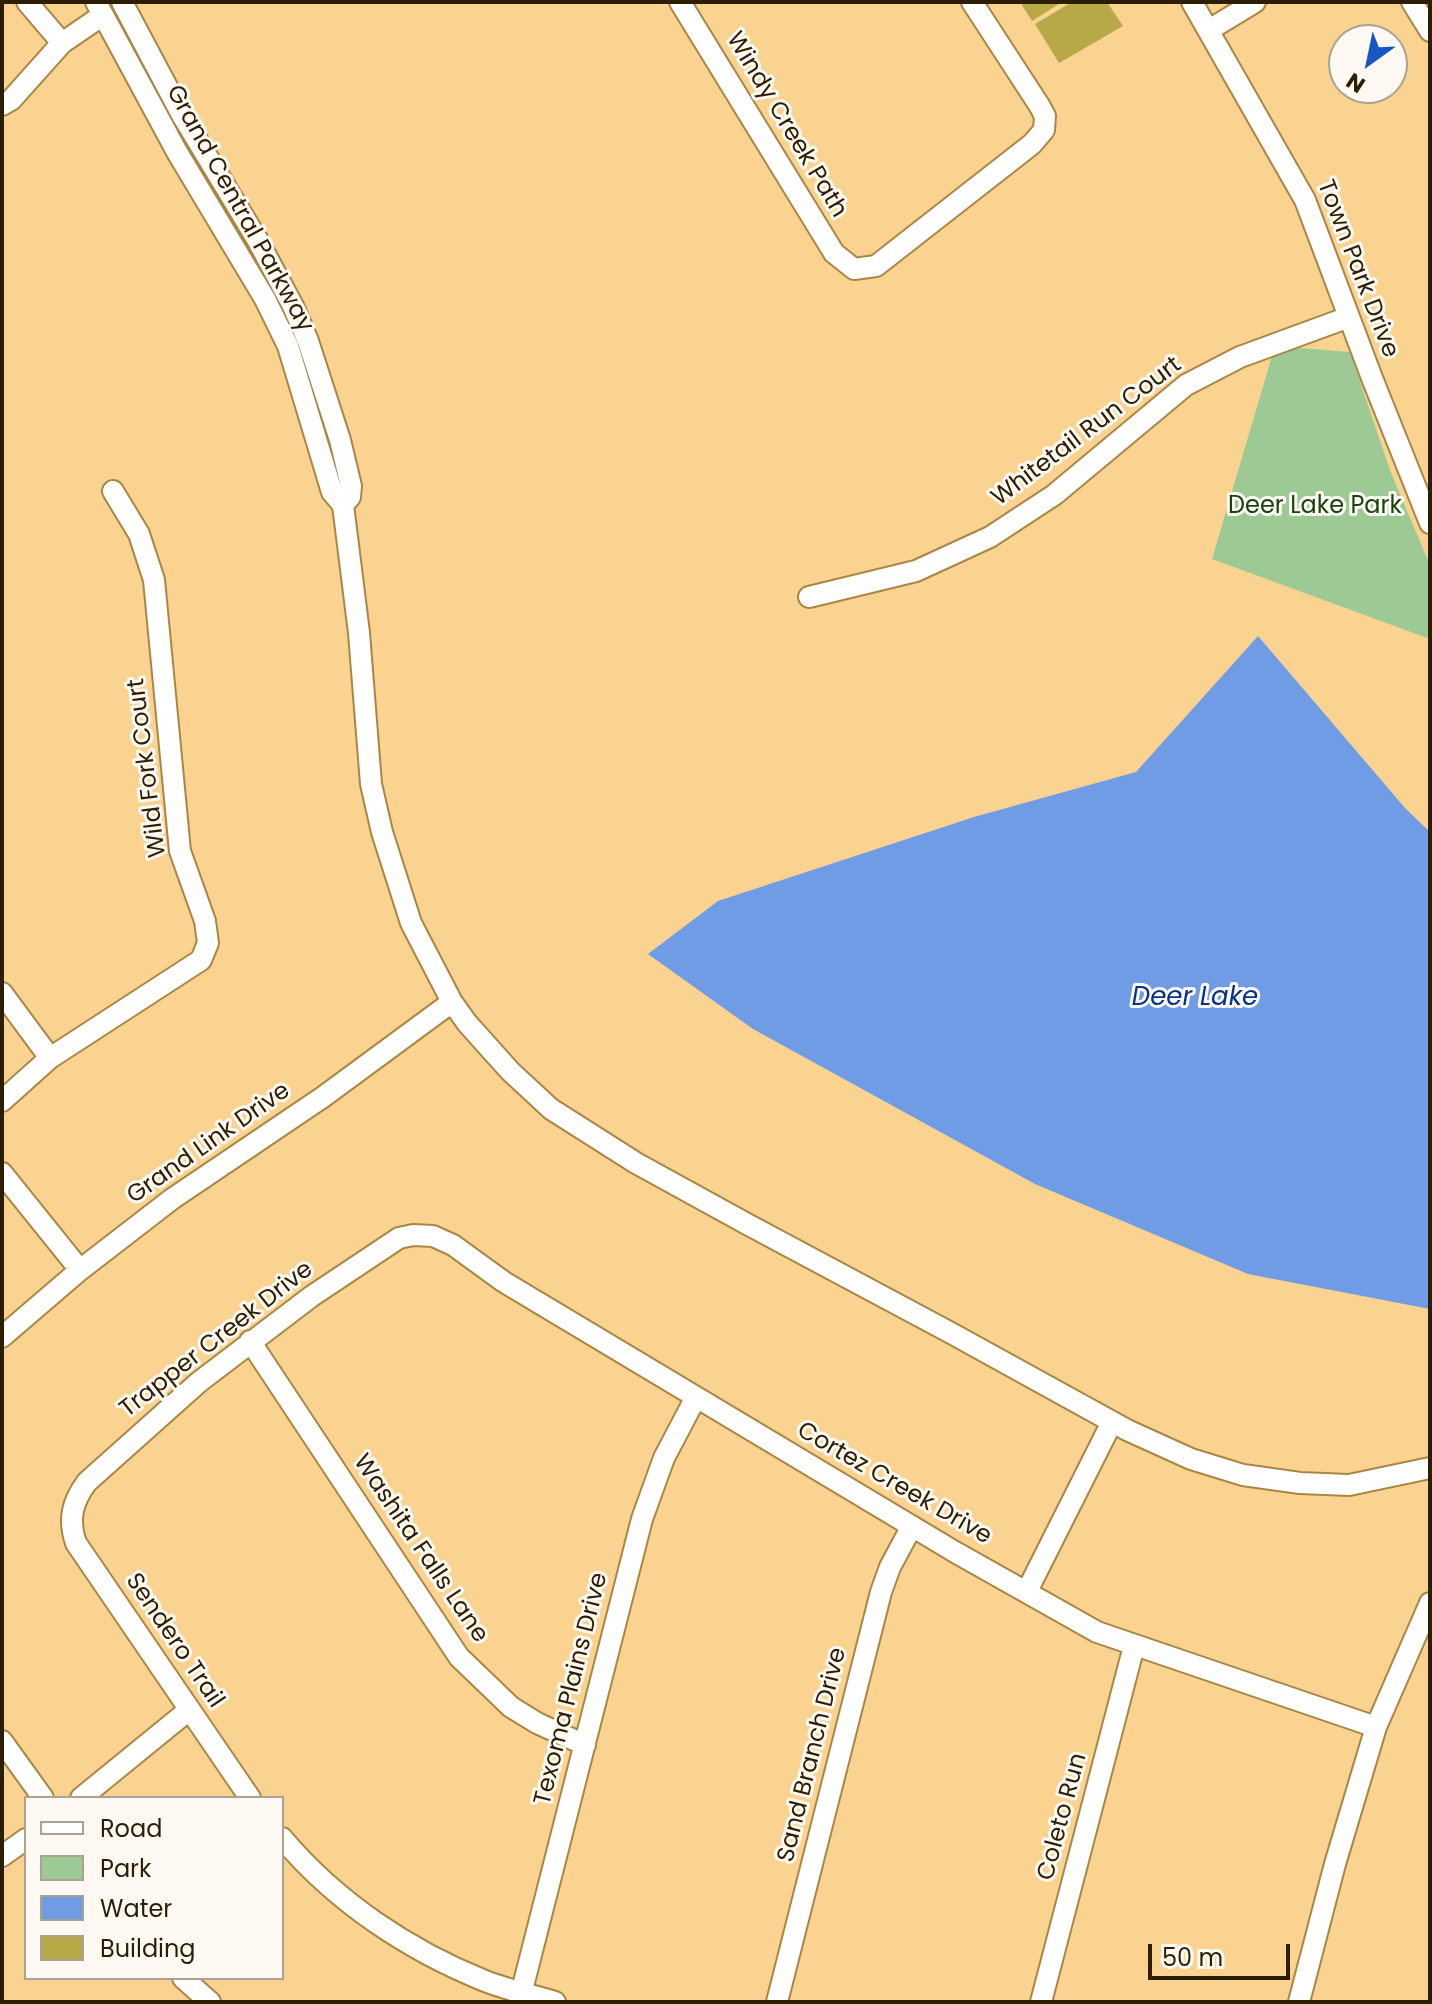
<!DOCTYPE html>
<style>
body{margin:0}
#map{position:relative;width:1432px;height:2004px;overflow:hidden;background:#fad391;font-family:Poppins,sans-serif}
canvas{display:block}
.frame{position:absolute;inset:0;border:4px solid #2c1e03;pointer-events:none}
.legend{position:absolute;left:24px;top:1796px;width:260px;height:184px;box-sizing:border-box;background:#fefaf3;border:2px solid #aaa293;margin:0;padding:10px 14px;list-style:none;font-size:24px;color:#2c1e03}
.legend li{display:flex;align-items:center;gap:16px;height:40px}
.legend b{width:40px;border:2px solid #aaa293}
.north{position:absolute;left:1328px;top:24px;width:80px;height:80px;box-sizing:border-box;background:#fefaf3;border:2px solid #aaa293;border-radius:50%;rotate:213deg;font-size:22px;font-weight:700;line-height:32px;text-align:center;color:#2c1e03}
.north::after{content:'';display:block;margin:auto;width:28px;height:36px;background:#1857c3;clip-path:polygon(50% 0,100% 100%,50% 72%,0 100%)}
.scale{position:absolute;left:1148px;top:1944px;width:142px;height:36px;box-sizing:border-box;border:4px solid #2c1e03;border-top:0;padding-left:10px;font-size:24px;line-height:28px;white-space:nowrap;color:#2c1e03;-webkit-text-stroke:6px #fefaf3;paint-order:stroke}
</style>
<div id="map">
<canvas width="1432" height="2004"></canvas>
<div class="frame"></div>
<ul class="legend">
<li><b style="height:10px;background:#fff"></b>Road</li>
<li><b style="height:22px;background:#9dc995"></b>Park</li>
<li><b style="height:22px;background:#709be5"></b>Water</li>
<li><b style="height:22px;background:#b8a948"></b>Building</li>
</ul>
<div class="north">N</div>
<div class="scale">50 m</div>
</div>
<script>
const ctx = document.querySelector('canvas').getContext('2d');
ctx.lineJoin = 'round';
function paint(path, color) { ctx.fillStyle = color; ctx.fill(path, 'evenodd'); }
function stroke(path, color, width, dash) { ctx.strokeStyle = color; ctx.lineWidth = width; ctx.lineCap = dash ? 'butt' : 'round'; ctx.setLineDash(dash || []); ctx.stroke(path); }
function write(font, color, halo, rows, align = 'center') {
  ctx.font = font + ' Poppins,sans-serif'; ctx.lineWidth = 6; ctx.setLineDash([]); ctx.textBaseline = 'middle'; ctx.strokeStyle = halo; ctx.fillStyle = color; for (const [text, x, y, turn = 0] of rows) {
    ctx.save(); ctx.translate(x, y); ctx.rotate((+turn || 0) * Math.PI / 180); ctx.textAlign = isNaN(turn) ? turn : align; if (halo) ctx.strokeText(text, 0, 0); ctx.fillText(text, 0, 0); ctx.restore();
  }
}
const green = new Path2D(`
 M1275,346L1350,352L1391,473L1430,565V639L1212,559Z`);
const water = new Path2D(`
 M1258,636L1405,808L1430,832V1309L1248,1274L1035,1184L753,1029L648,954L718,901L974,817L1136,772Z`);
const building = new Path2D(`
 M1020,2H1062L1032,21Z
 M1072,2H1107L1123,26L1059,63L1035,24Z`);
const minor = new Path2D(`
 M27,2L62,43L103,15
 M96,2L177,152L265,299L288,346L332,492L343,505
 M122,2L182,115L257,239L293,306L308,341L340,440L351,486L350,497L343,505
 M680,2L834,253L854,269L876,266L1032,144L1044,130L1045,116L1039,105L972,2
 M1192,2L1305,200L1372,378L1430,523
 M1412,2L1430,31
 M1209,30L1255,2
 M2,105L11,100L62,43
 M343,505L359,633L371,784L382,832L411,923L452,1002L467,1023L510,1071L551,1109L636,1163L747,1224L951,1333L1127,1430L1191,1459L1243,1475L1300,1483L1349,1485L1430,1468
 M809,597L916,571L990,537L1054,495L1186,385L1240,357L1349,317
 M2,993L50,1058
 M2,1101L50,1058L201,960L208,943L205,921L180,851L154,580L139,534L113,491
 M2,1173L80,1270
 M2,1337L80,1270L172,1199L323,1097L452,1002
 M250,1341L459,1657L511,1707L537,1723L585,1745
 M1027,1591L1112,1422
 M2,1741L43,1798
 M81,1798L189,1710
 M250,1798L76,1543C68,1520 72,1502 87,1482L199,1382L312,1296L399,1238L413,1235L433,1236L453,1245L504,1282L955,1552L1097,1632L1376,1727
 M282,1838C336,1902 408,1950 485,1981C508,1990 532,1995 555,2002
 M2,1856L26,1839
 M183,1978L210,2002
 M519,2002L642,1519L664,1458L696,1397
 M777,2002L881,1592L890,1567L912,1526
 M1041,2002L1134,1646
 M1299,2002L1335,1864L1376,1727L1430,1603`);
const streetNames = [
 ["Windy Creek Path",786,125,59],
 ["Grand Central Parkway",239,209,61],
 ["Town Park Drive",1357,269,69],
 ["Whitetail Run Court",1087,432,-37],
 ["Wild Fork Court",148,768,-97],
 ["Grand Link Drive",209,1144,-35],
 ["Trapper Creek Drive",217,1340,-38],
 ["Cortez Creek Drive",894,1484,30],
 ["Washita Falls Lane",420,1549,56],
 ["Sendero Trail",174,1641,56],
 ["Texoma Plains Drive",572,1689,-76],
 ["Sand Branch Drive",813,1755,-76],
 ["Coleto Run",1063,1817,-75]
];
const parkNames = [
 ["Deer Lake Park",1315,507]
];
const waterNames = [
 ["Deer Lake",1195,998]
];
paint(green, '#9dc995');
paint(water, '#709be5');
paint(building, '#b8a948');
stroke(minor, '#aa8645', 24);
stroke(minor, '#fff', 20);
write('24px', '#2c1e03', '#fefaf3', streetNames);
write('24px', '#194211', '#fefaf3', parkNames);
write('italic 26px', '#023589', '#fefaf3', waterNames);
</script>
